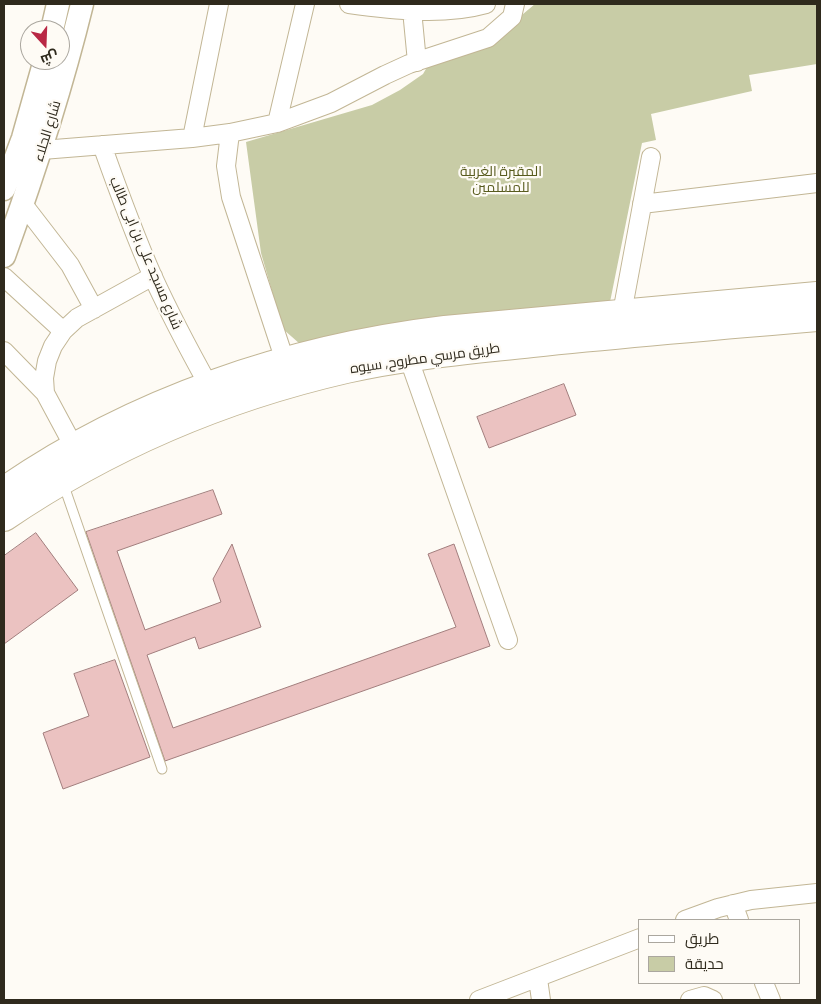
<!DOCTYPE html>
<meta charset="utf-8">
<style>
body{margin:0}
#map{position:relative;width:821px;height:1004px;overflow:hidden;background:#fefbf5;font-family:Barlow,Cairo,sans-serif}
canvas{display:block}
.frame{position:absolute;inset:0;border:5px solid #2f2a1d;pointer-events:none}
.legend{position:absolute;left:638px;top:919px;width:162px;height:65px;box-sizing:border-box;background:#fefbf5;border:1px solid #aba79f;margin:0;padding:6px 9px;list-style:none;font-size:15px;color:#2f2a1d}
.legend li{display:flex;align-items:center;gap:10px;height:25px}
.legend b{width:25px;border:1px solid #aba79f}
.north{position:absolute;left:20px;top:20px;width:50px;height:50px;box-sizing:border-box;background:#fefbf5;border:1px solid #aba79f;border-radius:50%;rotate:160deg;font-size:14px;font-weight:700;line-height:20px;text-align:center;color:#2f2a1d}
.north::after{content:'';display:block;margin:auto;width:18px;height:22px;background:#b92845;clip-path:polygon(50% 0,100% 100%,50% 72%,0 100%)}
</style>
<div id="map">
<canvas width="821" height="1004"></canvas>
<div class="frame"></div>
<ul class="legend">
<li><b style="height:6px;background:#fff"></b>طريق</li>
<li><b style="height:14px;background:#c8cca6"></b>حديقة</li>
</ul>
<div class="north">ش</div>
</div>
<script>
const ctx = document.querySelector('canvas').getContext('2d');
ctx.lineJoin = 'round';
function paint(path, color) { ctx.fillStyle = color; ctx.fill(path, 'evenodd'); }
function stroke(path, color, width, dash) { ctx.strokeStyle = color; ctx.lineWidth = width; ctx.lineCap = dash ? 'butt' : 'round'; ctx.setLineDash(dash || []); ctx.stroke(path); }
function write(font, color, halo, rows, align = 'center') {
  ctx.font = font + ' Barlow,Cairo,sans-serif'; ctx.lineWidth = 4.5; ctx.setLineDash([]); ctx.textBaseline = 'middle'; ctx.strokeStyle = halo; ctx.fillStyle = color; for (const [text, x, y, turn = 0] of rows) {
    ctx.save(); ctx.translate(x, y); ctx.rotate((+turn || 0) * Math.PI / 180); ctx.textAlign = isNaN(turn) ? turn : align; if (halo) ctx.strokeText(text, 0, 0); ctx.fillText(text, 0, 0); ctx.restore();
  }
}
const green = new Path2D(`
 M535,4H817V64L749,75L752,91L651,114L656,140L642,143L610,302L418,319L362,329L300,344L283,329L261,253L246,142L372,105L400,90L423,74L430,62L498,35Z`);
const building = new Path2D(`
 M564,384L576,415L489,448L477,417Z
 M213,490L222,514L117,551L145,630L221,602L213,579L232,544L261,627L199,649L195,637L147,655L173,728L456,627L428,554L454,544L490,646L165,761L86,532Z
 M36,533L78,590L4,644V556Z
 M115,660L150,757L63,789L43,733L89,716L74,674Z`);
const service = new Path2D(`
 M63,483L162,769`);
const minor = new Path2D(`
 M349,4C393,10 443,16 486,4
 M412,10L417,62
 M277,123L305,4
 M230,133L226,166L231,197L285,361
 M192,138L219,4
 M102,145C118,190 134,234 153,277C170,314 189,350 209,386
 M42,150L192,138L230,133L277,123L331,103L385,75L409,64L488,38L512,17L515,4
 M23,204L70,265L94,309
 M642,204L817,183
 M4,277L63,331
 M622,313L651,157
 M405,348L508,640
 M4,351L45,393
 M74,447L45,393L44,378L47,361L53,346L63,331L77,318L153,276
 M733,904L739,920
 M685,920L718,908L751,900L817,893
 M538,979L541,1000
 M764,983L771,1000
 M479,1000L640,938
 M690,1000L704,996L713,1000`);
const tertiary = new Path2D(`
 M52,30L58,4
 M4,189L23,138L45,60
 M4,256C34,173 61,90 82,4`);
const primary = new Path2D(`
 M4,491C134,401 288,349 445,330L817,296
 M4,517C107,447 224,397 346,369C408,355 470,350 532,343C627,333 722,325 817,317`);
const streetNames = [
 ["شارع الجلاء",47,131,-73],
 ["شارع مسجد على بن ابى طالب",146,253,67],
 ["طريق مرسي مطروح, سيوه",425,358,-8]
];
const parkNames = [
 ["المقبرة الغربية",501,171],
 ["للمسلمين",501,187]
];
paint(green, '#c8cca6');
paint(building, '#ebc2c1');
stroke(building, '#a27e7d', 1);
stroke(service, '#c2b695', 11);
stroke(minor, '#c2b695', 20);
stroke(tertiary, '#c2b695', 25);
stroke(primary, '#c2b695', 30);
stroke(service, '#fff', 9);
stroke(minor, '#fff', 18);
stroke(tertiary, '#fff', 22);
stroke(primary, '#fff', 28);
write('14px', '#2f2a1d', '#fefbf5', streetNames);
write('14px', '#585b1e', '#fefbf5', parkNames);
</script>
